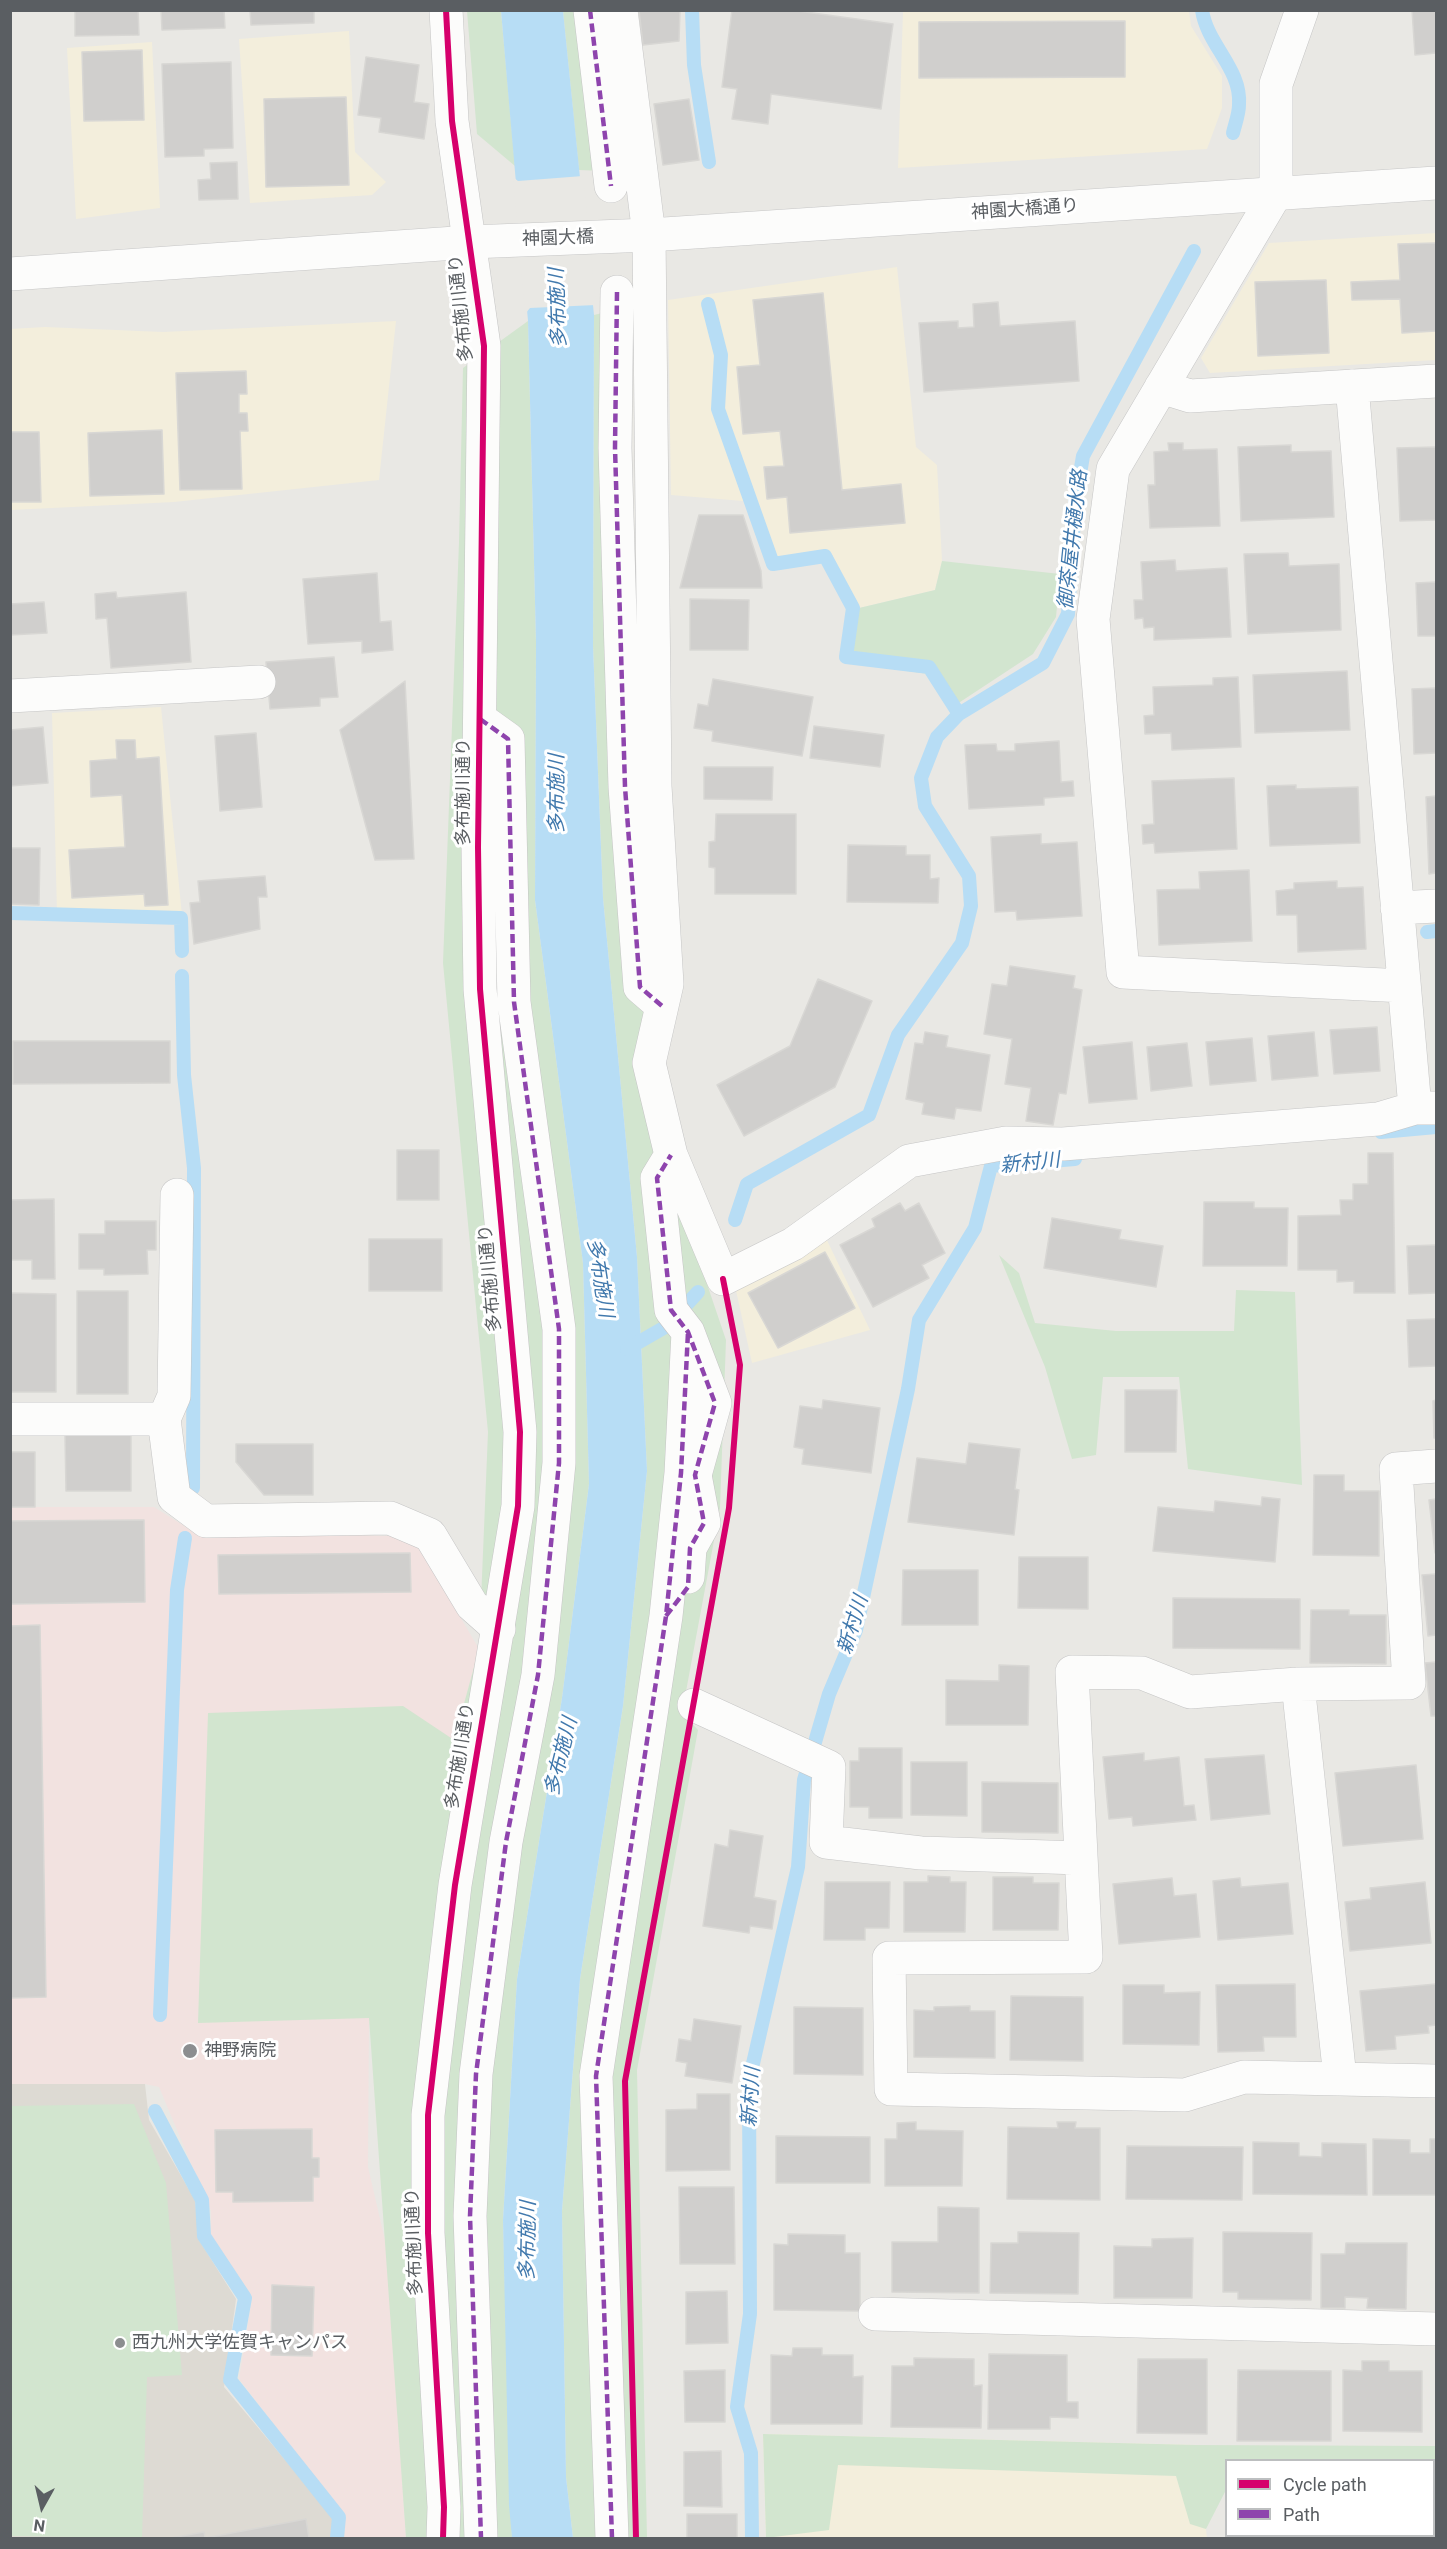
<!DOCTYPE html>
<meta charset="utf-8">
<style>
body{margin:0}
#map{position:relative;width:1447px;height:2549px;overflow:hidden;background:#e9e8e4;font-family:Roboto,sans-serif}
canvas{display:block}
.frame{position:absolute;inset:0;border:12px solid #5a5e62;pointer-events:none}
.legend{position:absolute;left:1225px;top:2459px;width:210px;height:78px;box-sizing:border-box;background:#fff;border:2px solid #bdbfc0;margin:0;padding:8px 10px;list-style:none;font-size:18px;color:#5a5e62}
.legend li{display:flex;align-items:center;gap:12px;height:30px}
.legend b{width:30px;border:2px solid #bdbfc0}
.north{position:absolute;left:12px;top:2477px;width:60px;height:60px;-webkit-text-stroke:4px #fff;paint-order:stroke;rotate:188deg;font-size:16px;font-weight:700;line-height:24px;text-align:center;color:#5a5e62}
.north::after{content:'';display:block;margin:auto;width:21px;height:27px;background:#5a5e62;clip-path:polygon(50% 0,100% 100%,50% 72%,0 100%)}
</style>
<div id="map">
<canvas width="1447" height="2549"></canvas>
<div class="frame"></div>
<ul class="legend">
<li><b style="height:8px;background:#d6006c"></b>Cycle path</li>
<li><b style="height:8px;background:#8e44ad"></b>Path</li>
</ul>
<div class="north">N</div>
</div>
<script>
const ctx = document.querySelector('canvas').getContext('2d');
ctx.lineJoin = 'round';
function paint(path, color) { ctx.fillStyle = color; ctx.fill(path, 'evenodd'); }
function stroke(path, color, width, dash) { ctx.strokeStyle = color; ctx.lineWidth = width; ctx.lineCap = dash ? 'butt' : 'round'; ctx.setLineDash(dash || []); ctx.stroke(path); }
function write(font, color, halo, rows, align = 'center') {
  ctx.font = font + ' Roboto,"Noto Sans JP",sans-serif'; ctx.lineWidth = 6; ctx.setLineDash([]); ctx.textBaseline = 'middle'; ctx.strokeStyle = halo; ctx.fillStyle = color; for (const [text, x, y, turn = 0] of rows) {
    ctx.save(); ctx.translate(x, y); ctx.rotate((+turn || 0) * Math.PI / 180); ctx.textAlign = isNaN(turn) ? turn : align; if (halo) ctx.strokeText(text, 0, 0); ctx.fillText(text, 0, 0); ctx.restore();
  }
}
const commercial = new Path2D(`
 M903,11H1189L1191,26L1222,76V108L1207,149L898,168Z
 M349,31L355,152L386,182L372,195L250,203L239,39Z
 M152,42L160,208L76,219L67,48Z
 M1436,233V360L1210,373L1201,358L1269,243Z
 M897,267L916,447L937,465L942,561L935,590L859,608L831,552L778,560L755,502L671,495L668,300Z
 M396,321L379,480L174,502L11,510L10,329L45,327L163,332Z
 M161,707L182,915L57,913L52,713Z
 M824,1234L870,1330L752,1363L735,1286Z
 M763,2434L1196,2445L1207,2538H766Z`);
const education = new Path2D(`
 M11,2084H145L149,2120L195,2200L199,2240L236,2299L224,2387L333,2517L331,2538H11Z`);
const medical = new Path2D(`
 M11,1507H154L194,1532L391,1536L420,1548L479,1649L455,1740L369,2018L368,2167L387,2249L406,2538H343L345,2517L239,2379L252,2299L211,2238V2211L159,2087L145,2084H11Z`);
const green = new Path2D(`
 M467,11H501L515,166L477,134Z
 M563,11H605L626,172L579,170Z
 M627,307L638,791L654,977L635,1072L726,1340L720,1508L682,1713L698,1730L637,2070L647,2538H573L566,2477L562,2211L580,1979L623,1706L647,1471L637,1257L603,898L593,646L594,315Z
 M528,321L536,642L535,900L583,1263L589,1484L562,1698L517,1979L503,2220L512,2538H406L369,2018L198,2023L208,1713L403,1706L454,1740L479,1649L488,1432L443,963L459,542L463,368Z
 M942,561L1060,574L1056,617L1033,654L954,706L928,674L850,663L859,608L935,590Z
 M999,1255L1019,1273L1035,1323L1116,1331H1234L1236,1290L1295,1292L1302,1485L1188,1469L1179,1377H1103L1096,1455L1072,1459L1045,1367Z
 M134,2104L166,2183L182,2375L147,2377L142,2538L11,2536V2106Z
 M763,2434L1196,2445L1436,2446V2538H1376L1375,2536H1434V2460H1226V2490L1206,2529L1190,2524L1176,2476L838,2465L829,2530L766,2538Z`);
const water = new Path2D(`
 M501,11H563L594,315L593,646L603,898L637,1257L647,1471L623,1706L580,1979L562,2211L566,2477L573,2538H512L509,2505L503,2220L517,1979L562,1698L589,1484L583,1263L535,900L536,642L528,321Z`);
const pier = new Path2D(`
 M583,176L596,305L530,308L525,314L513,177L518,181Z`);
const stream = new Path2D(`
 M692,10L694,65L709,162
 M1202,10C1207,45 1242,69 1239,105C1239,114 1235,124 1233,133
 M708,304L721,355L718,409L773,564L825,556L853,608L846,657L929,667L959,714
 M10,913L181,918L182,951
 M1427,932L1436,931
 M182,976L184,1075L194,1168L193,1488
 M1381,1132L1436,1127
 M735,1220L747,1184L869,1115L898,1035L962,943L971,906L969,876L925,806L921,778L937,737L959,714L1043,663L1068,614L1075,503L1083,456L1194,251
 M627,1349L667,1326L698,1292
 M160,2015L177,1590L185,1538
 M155,2111L202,2200L204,2236L245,2298L230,2380L339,2517L337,2538
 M752,2538L751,2453L737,2407L750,2314L749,2081L798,1867L804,1780L829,1694L856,1630L908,1389L919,1320L975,1228L991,1166L1075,1159`);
const building = new Path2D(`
 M75,10H138L139,35L75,36Z
 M161,10H224L225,28L162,30Z
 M250,10H314V23L251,25Z
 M639,10H680L679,41L643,45Z
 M732,10H791L893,24L881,109L771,94L768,124L732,119L737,89L722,87Z
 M1412,10H1436V53L1415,55Z
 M1125,21V77L919,78V22Z
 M142,50L144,120L84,121L82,52Z
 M366,57L419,65L414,102L429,104L424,139L379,132L381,118L358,115Z
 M231,62L233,148L204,149V156L165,157L162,64Z
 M346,97L349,185L266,187L264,99Z
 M689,99L699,160L663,165L654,104Z
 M237,162L238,199L199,200L198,180L211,179L210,163Z
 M1436,243V331L1402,333L1400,299L1352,300L1351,282L1400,280L1398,244Z
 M1326,280L1329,353L1258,356L1255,282Z
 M823,293L842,490L901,484L905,523L790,533L787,497L767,499L764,467L784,466L780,431L743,434L737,367L760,365L753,300Z
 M998,302L1000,326L1075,321L1079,381L924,392L919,323L958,321V328L974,327L973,304Z
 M246,371L247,394H239V413H247L248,431H240L242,489L180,490L176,373Z
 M162,430L164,494L90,496L88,433Z
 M10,432H39L41,502H10Z
 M1168,443H1183V450L1217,449L1220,526L1150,528L1148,485H1155L1154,452L1169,451Z
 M1291,445V452L1331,451L1334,517L1241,521L1238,447Z
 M1436,447V520L1400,521L1397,448Z
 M699,515H743L761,571L762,588H680Z
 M1288,553L1289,566L1339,564L1341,630L1248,634L1244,554Z
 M1175,560L1176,571L1227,568L1231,637L1154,640V627L1144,628L1143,618L1135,619L1134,600H1143L1141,562Z
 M377,573L380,622L391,621L393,650L362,653V641L308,644L303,579Z
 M1436,582V636H1418L1416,583Z
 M116,592L117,598L186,592L191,662L111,668L107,618L96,619L95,594Z
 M690,599L749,600L748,650H690Z
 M44,602L47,633L10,635V604Z
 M334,657L338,697L320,698V706L270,709L266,662Z
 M1347,671L1350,730L1255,733L1253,675Z
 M1238,677L1241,747L1172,750L1171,733L1145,734L1144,716L1154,715L1153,687L1213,685V678Z
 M713,679L813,697L802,756L712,741L713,731L694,728L698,704L708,706Z
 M405,681L414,859L375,860L340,730Z
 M1436,688V753L1414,754L1412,689Z
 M814,726L884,735L880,767L810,758Z
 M43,727L48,783L10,786V730Z
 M256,733L262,807L220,811L215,736Z
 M116,740H135L136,759L159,757L168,905L145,906L144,894L72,898L69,850L125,847L122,795L91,797L90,761L117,759Z
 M1059,741L1061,782L1073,781L1074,796L1044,798V805L969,809L965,745L996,744L997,751H1015V744Z
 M704,767H773L772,800L704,799Z
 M1234,778L1237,849L1155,853L1154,843L1143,844L1142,825L1154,824L1152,781Z
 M1296,785V789L1358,787L1360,843L1270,846L1267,786Z
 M1436,796V873L1429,874L1426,797Z
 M716,814H796V894H715V868L709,867V842L715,841Z
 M1041,834V844L1077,842L1082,916L1017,920L1016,911L995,912L991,837Z
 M848,845L906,846V855H930V879L939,878L938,903L847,902Z
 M10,848H40L39,905L10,904Z
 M1249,870L1252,941L1159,945L1157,890L1200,889L1199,872Z
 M265,876L267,897H258L260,929L194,944L190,903L200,902L198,881Z
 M1337,881V888L1363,887L1366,949L1298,952L1297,915H1277L1276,891L1294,889V883Z
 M1010,966L1075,976L1073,988L1082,990L1066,1094L1059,1093L1053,1125L1026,1121L1031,1088L1005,1084L1012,1039L984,1034L992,984L1007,986Z
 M818,979L872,1001L835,1087L744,1136L717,1085L790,1046Z
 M1377,1027L1380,1071L1334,1074L1330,1030Z
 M925,1032L948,1036L946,1047L990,1055L981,1111L956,1108L954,1119L922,1114L924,1103L906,1099L915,1043L923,1044Z
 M1314,1032L1318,1076L1272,1080L1268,1036Z
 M1252,1038L1256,1081L1210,1085L1206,1042Z
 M13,1041H170V1083L13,1084Z
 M1132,1042L1137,1099L1089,1103L1083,1047Z
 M1187,1043L1192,1086L1151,1091L1147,1047Z
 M397,1150H439V1200H397Z
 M1368,1153H1393L1395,1293H1354V1281L1337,1282V1270H1298V1216L1341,1215L1340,1200H1353V1184H1368Z
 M54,1199L55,1279H32V1260H10V1200Z
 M1204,1202H1254V1208H1288L1287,1266H1203Z
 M900,1203L905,1211L919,1203L945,1253L922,1265L929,1278L873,1307L840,1245L875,1227L872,1219Z
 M1052,1218L1121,1230L1119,1239L1163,1246L1156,1287L1044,1268Z
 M105,1221H156V1250H147L148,1274L104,1275V1269H79V1234H105Z
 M369,1239H442V1291H369Z
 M1436,1245V1293L1409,1294L1407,1246Z
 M825,1252L855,1308L778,1348L748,1293Z
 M77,1291H128V1394H77Z
 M10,1293L56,1294V1392H10Z
 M1436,1319V1366L1409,1367L1407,1320Z
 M1125,1390H1177L1176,1452H1125Z
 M823,1400L880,1408L871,1473L802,1464L804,1449L794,1447L800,1406L822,1409Z
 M1436,1400V1438H1434L1433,1401Z
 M65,1435H131V1491H66Z
 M969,1443L1020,1449L1015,1489L1019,1490L1014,1535L908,1522L917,1458L966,1464Z
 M236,1444H313V1495H264L236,1462Z
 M10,1452H35V1507H10Z
 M1314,1475H1344V1491H1379V1556L1313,1555Z
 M1262,1497L1280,1499L1275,1562L1153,1551L1158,1507L1214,1512L1215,1501L1261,1506Z
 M1436,1499V1553H1435L1429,1500Z
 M144,1520L145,1602L10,1604V1521Z
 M410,1553L411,1592L219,1594L218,1555Z
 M1019,1557H1088V1609L1018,1608Z
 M903,1570H978V1625H902Z
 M1436,1574V1635L1428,1636L1422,1575Z
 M1173,1598L1300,1599V1649L1173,1648Z
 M1311,1610H1349V1615H1386V1664L1310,1663Z
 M40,1625L46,1997L10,1998V1626Z
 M1436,1662V1716H1431L1425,1663Z
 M999,1665L1029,1666L1028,1725H946V1680L999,1681Z
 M859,1748H902V1818H869V1807H850V1761H859Z
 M1144,1753V1761L1179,1757L1184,1806L1194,1805L1196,1820L1133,1826L1132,1817L1109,1819L1103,1757Z
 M1264,1755L1270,1814L1211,1820L1205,1759Z
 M911,1762H967V1816L911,1815Z
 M1416,1765L1423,1839L1343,1846L1335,1773Z
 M982,1782L1058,1783V1833L982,1832Z
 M730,1830L763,1836L754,1897L776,1901L772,1929L750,1926L749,1933L703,1926L715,1844L728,1847Z
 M928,1876L950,1877V1882H966L965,1932H904V1882H928Z
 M993,1877H1033V1883H1059L1058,1930H993Z
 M1172,1878L1174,1896L1196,1894L1200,1937L1119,1944L1113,1884Z
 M1240,1878L1241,1887L1288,1883L1293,1934L1218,1940L1213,1881Z
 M825,1882H890L889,1928H865V1940H824Z
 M1425,1882L1431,1943L1350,1951L1345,1902L1371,1899L1370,1888Z
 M1295,1984L1296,2037H1263L1264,2051L1218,2052L1216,1985Z
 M1436,1984V2025L1428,2026L1429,2033L1395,2036L1396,2049L1366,2051L1360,1991Z
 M1123,1985H1164V1993L1200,1992L1199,2045L1123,2044Z
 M1011,1996L1083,1997V2061L1010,2060Z
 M970,2006V2011H995V2058L914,2057V2010L934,2011V2007Z
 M794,2007L863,2008V2075L794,2074Z
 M694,2019L741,2026L732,2083L685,2076L687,2063L676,2061L679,2039L691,2041Z
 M697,2094H730V2170L666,2171V2110L697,2109Z
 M916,2122V2130L963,2131L962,2186H885V2139H897V2123Z
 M1057,2122H1076L1075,2128H1100V2200L1007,2199L1008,2127L1058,2128Z
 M312,2129V2158H319V2177H313V2201L233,2202V2192H216L215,2130Z
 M776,2136L870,2137V2183H776Z
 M1373,2139L1410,2140V2153H1430V2139H1436V2195H1373Z
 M1253,2142L1299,2143V2156L1322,2157V2143L1366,2144L1367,2195L1253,2194Z
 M1127,2146L1243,2147L1242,2200L1126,2199Z
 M679,2187H734L735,2264H680Z
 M938,2207L979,2208V2293L892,2292V2242H938Z
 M1018,2232L1079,2233L1078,2294L990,2293L991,2243H1018Z
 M1223,2232L1312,2233L1311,2300L1238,2299V2292H1223Z
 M788,2234L845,2235V2253H860V2311L774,2310V2244L788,2245Z
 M1193,2238L1192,2298H1114V2246L1152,2247V2239Z
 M1346,2243H1407L1406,2309L1367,2308L1368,2298L1345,2297V2308H1321V2254H1345Z
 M272,2285L314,2287L312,2356L271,2355Z
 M727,2291L728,2343L686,2344V2292Z
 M793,2348H822V2355H853V2377L863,2376L862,2424H771V2355L792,2356Z
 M989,2354L1067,2355V2402H1078V2418L1050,2417V2429H988Z
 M914,2358L974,2359V2386L982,2385L981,2428L891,2427L892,2366H914Z
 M1138,2359H1207V2434L1137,2433Z
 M1362,2361H1389V2371H1422V2432L1343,2431V2370L1362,2371Z
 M725,2370V2422H685L684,2371Z
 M1238,2370L1331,2371V2441H1237Z
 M721,2451L722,2507L684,2506V2452Z
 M687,2514H737V2538H687Z
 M306,2519L309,2538H171L204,2532L205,2538Z
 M1238,2536H1372V2538H1238Z`);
const street = new Path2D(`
 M590,10L611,186
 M621,10L649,235L655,786L667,984L649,1063L671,1155L723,1279L793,1244L909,1161L1006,1143L1063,1144L1378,1119L1415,1108H1436
 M1302,10L1276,84V193L1113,469L1093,619L1123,972L1404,986
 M617,292L615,448L625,787L640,987L662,1006
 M1352,386L1415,1108
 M1161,387L1190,396L1436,381
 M10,696L259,682
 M480,719L508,739L514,1002L559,1329V1463L538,1675L506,1842L476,2074L470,2216L481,2538
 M1397,908L1436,906
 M671,1155L657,1178L671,1310L688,1332L715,1403L695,1475L704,1523L690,1548L688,1577
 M10,1419H164L174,1497L206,1521L390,1518L430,1535L472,1605L499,1629
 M164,1419L174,1396L177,1195
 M1436,1466L1396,1469L1409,1683L1298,1684L1190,1692L1142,1673L1072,1672L1086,1957L889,1958L891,2089L1185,2095L1244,2077L1436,2081
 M1298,1684L1340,2078
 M694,1705L829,1767L826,1842L921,1853L1081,1858
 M875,2314L1436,2329
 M443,2538L444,2507L428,2233V2115L455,1885L518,1506L520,1432L480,989L478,847L484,346L452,121L446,10
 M612,2538L596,2076L666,1616L681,1473L688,1332`);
const secondary = new Path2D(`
 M10,274L470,242L649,235L1436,183`);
const quiet = new Path2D(`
 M590,10L611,186
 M617,292L615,448L625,787L640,987L662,1006
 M480,719L508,739L514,1002L559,1329V1463L538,1675L506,1842L476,2074L470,2216L481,2538
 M666,1616L688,1587L690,1548L704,1523L695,1475L715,1403L688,1332L671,1310L657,1178L671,1155
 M612,2538L596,2076L666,1616L681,1473L688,1332`);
const cycleway = new Path2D(`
 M443,2538L444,2507L428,2233V2115L455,1885L518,1506L520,1432L480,989L478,847L484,346L452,121L446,10
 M636,2538L625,2081L729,1508L740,1365L723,1279`);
const markers = [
 [190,2051,8,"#8c8e90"],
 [120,2343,6,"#8c8e90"]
];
const streetNames = [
 ["神園大橋通り",1025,210,-4],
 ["神園大橋",558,239,-2],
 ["多布施川通り",462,308,-96],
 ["多布施川通り",464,792,-90],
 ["多布施川通り",491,1278,-95],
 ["多布施川通り",461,1756,-81],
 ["多布施川通り",415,2242,-92]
];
const poiNames = [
 ["神野病院",204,2051],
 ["西九州大学佐賀キャンパス",132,2343]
];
const waterNames = [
 ["多布施川",559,308,-92],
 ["御茶屋井樋水路",1074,540,-84],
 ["多布施川",558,794,-90],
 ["新村川",1030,1164,-6],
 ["多布施川",599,1278,81],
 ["新村川",854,1625,-73],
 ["多布施川",562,1757,-76],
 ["新村川",752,2097,-86],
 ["多布施川",529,2241,-89]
];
paint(commercial, '#f3eedc');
paint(education, '#dddad3');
paint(medical, '#f2e2e0');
paint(green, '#d2e5cf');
paint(water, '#b7ddf5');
paint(pier, '#e9e8e4');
stroke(stream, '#b7ddf5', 14);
paint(building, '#d0cfcd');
stroke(building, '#d8d7d4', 1.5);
stroke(street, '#c5c5c5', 34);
stroke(secondary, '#c6c6c6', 34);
stroke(street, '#fcfcfb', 33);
stroke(secondary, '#fcfcfb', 33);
stroke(quiet, '#8e44ad', 4.5, [9, 4.5]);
stroke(cycleway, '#d6006c', 6);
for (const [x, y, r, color] of markers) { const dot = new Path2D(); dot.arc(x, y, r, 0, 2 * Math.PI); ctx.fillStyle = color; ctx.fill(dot); stroke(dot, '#fff', 2); }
write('18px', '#5a5e62', '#fff', streetNames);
write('18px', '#5a5e62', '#fff', poiNames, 'left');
write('italic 20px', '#4179ad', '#fff', waterNames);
</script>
